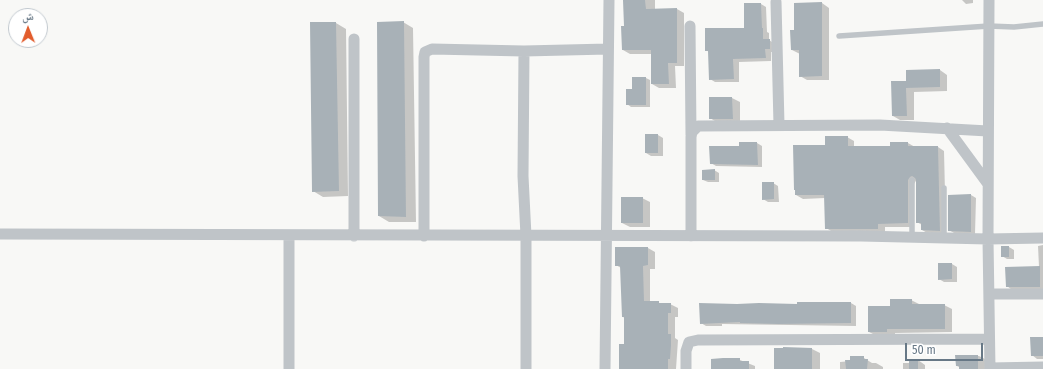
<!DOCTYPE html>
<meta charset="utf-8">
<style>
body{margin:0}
#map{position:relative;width:1043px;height:369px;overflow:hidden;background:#f8f8f6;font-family:"Fira Sans Condensed","Noto Naskh Arabic",sans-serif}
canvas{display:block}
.north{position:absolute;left:8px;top:8px;width:40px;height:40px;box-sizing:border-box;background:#fff;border:1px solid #c2c9cf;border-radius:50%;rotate:359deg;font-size:11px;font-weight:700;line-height:16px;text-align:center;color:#677886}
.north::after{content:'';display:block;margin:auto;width:14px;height:18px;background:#e25c2c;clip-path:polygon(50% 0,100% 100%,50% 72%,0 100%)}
.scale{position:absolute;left:905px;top:343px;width:78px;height:18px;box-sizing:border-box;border:2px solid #677886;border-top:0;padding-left:5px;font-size:12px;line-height:14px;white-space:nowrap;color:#677886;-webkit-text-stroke:3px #fff;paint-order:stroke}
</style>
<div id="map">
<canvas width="1043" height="369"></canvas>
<div class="north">ش</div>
<div class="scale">50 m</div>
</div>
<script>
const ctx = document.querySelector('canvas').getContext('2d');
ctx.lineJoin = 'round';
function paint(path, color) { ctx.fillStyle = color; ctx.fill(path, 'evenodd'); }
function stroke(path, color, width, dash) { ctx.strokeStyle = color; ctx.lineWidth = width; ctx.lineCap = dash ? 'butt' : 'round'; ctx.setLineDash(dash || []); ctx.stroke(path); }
const shadow = new Path2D(`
 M624,0H655V9H677L684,13V66H675L676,88H659L652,84V54H630L623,50L625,27Z
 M962,0H973V3L966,4Z
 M822,3L829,8V80H807L800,76V54L792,50L795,31Z
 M761,4L766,7L767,32L769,33V40L775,44L776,52H771V61L739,62V82H715L710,79L709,52L706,50L745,29Z
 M403,22L413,28L416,222H389L379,216Z
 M311,23H336L346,29L348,196L323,197L313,191Z
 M940,70L947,75V91L914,92V120H900L893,116L907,82Z
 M646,78L650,80V107H631L627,104L633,90Z
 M710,98H732L740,102V123H718L710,118Z
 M658,135L663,138V156H651L646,153Z
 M847,137L854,141V147H891L908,143L915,147H938L944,151L946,234H929L922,230V225L917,222V179L914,184V227H885V233L833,232L826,228L825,198L803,199L796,195L826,146Z
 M740,143H757L762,146V167L716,166L711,163L740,147Z
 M714,170L719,173V182H708L703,180Z
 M773,183L778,186L779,202H768L763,199Z
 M971,195L976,198L975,234L954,233L949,230Z
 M642,198L650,202V227H630L622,223Z
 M1043,245V290H1012L1007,286L1039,267L1038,246Z
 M1009,247L1014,250V259H1007L1002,256Z
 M648,248L655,252V269H650V302L670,304L678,308V317H675V338L678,340L676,369H620L625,345V318L623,317L621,268L616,265Z
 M952,264L957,267V282H944L939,279Z
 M911,300L919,304L944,305L952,309V332L895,333V336H877L869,332L891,307Z
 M851,303L856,306V326L722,324V326H706L701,323L737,305Z
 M1043,338V359H1037L1032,355Z
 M812,349L820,353V369H775Z
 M956,356H979L987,360L986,369H959V367L957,366Z
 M851,357L864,358L872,363H876L883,367V369H840V362L851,361Z
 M740,360L755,366V369H712Z
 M918,360L925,365V369H903V363H910Z`);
const building = new Path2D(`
 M623,0H645L646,9L677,8V63H668L669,84H651V50H622L621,26H624Z
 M822,2V76L799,77V50H791L790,30H794V3Z
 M744,3H761L762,28H763V39H770V49H765L766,58L733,59L734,79L709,80L708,51H705V28H744Z
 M404,21L406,217L378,216L377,22Z
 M310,22H336L339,191L312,192Z
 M940,69V87L906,88L907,116H892L891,81H906V70Z
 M632,77H646V105H626V89H632Z
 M709,97H732L733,119H709Z
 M645,134H658V153H645Z
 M825,136H848V146H890V142H908V146H938L940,231L921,230V223H916V180L915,178L912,176L910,177L908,180V223L878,224V229H825L824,195H795V190H794L793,145H825Z
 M739,142H757L758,165L710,164L709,146H739Z
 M715,169V180H702V170Z
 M762,182H774V199L762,200Z
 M971,194V232L948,231V195Z
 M621,197H643V223H621Z
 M1001,246H1009V257H1001Z
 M615,247H648V265L643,266L644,301H659V303H671V313H668V334H671V346L670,359H668V369H619V344H624V317H622L620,266H615Z
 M938,263H952V279L938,280Z
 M1040,266V287H1006L1005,267Z
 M890,299H912V304H945V329H887V332H868V306H890Z
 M797,302H851V323L778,324L740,323V322L700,324L699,303L737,304L759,303L797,304Z
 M1030,337H1043V356H1031Z
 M783,347L812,348V369H774V348H783Z
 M955,355H978V369H959V366H956Z
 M850,356H864V359H868L867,369H846L845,360H850Z
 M723,358H740V361H749V369H711V359Z
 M909,359H918V369H909Z`);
const lane = new Path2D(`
 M839,36L989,26L1014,27L1043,24
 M944,188V239
 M912,238V180`);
const street = new Path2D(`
 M989,0L988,239L990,369
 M776,2L779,125
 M690,26L691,135
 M524,51L523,176L526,236V369
 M947,128L988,184
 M0,234L861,236L988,239L1043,238
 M354,236V39
 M424,236V57L425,52L432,49L524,51L608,49
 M691,236V137L692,132L698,126L880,125L988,131
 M989,294H1043
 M990,368L1043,367
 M289,369V236
 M605,369L609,0
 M686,369V351L689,342L698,340L989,339`);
paint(shadow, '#0003');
paint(building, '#a8b1b7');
stroke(lane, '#bfc4c8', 5.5);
stroke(street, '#bfc4c8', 11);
</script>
